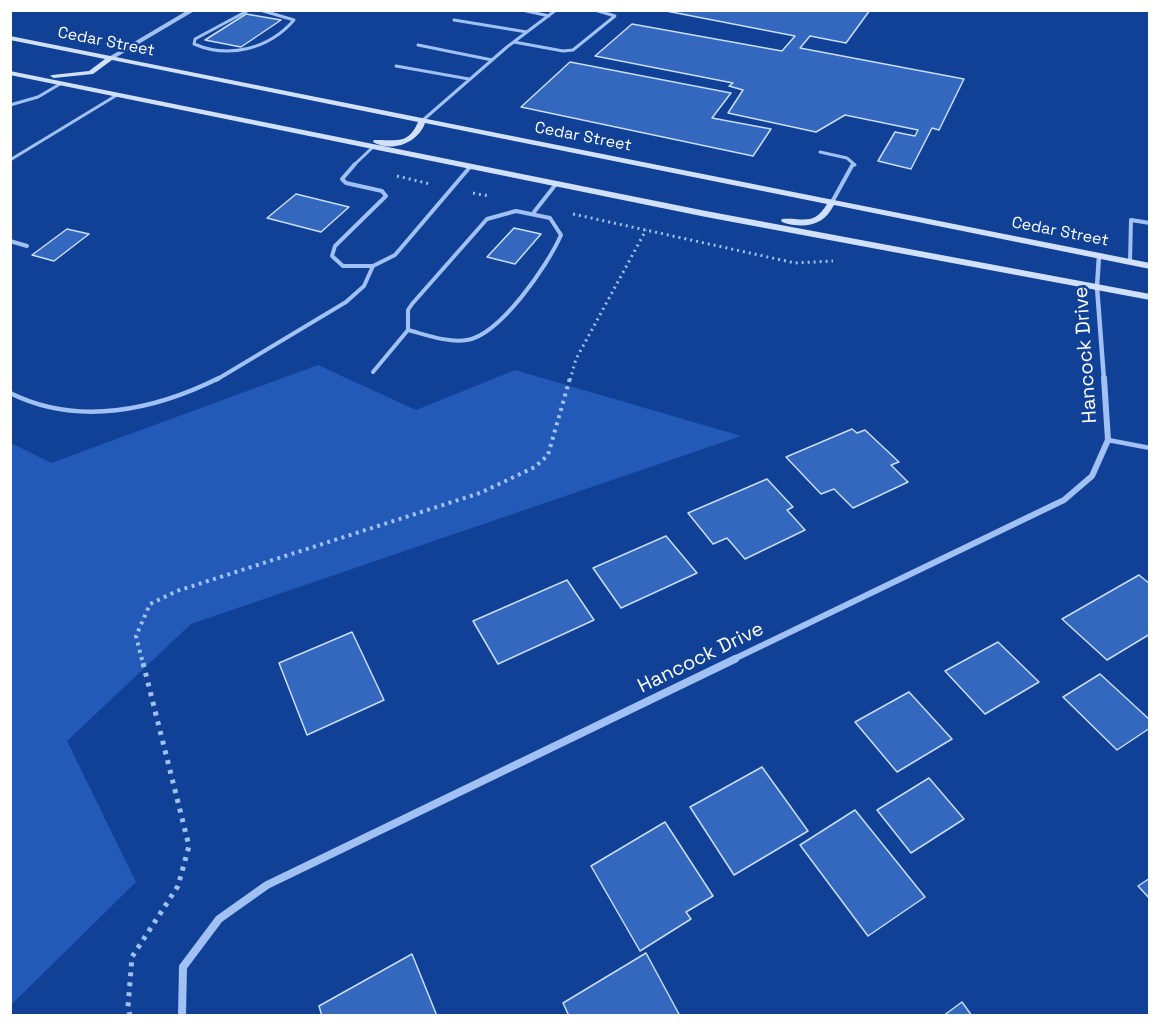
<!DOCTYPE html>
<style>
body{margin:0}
#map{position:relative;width:1160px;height:1026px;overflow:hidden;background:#104197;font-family:"Space Grotesk",sans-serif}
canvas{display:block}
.frame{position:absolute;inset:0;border:12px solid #fff;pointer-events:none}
</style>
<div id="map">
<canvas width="1160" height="1026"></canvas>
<div class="frame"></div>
</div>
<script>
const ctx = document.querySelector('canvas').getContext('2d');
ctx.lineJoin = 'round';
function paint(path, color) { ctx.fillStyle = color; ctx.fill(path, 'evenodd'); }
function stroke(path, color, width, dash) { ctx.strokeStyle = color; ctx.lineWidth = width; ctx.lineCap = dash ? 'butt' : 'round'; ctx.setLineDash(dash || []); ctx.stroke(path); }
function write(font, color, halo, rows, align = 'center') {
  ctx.font = font + ' "Space Grotesk",sans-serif'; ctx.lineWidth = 5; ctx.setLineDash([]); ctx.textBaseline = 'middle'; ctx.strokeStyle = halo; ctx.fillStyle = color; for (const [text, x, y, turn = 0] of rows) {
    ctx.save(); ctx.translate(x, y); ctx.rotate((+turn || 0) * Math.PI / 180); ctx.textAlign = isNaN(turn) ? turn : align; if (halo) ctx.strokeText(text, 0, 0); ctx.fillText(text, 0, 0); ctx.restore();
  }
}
const green = new Path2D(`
 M318,365L416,410L515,370L741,436L191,624L67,741L136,882L11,1005V443L51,463Z`);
const building = new Path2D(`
 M661,10H870L846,43L810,36L800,48L964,79L939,130L932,128L911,169L878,161L895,132L915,136L918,130L845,115L816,132L728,113L743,90L729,86L733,83L595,56L632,24L782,51L795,36Z
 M246,14L281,20L241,47L205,40Z
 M570,62L731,93L712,118L771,129L753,156L521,107Z
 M296,194L349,207L321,232L267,218Z
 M514,228L541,234L515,264L487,257Z
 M67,229L89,234L54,261L32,255Z
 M852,429L857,433L865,430L899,462L891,465L908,482L853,508L834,489L821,494L786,457Z
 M767,479L793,507L787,510L805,530L745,559L727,538L713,544L688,513Z
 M666,536L697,573L621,608L593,568Z
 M1139,575L1150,584V634L1107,660L1062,619Z
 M567,580L594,620L498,664L473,621Z
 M352,632L384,700L307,735L279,663Z
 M998,642L1039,682L985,714L945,671Z
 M1100,674L1150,720V728L1117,750L1063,697Z
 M909,692L952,739L897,772L855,722Z
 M762,767L808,831L734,875L690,807Z
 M929,778L964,819L911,853L877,810Z
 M855,810L925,897L868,936L800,845Z
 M665,822L713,896L686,912L691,919L640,951L591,866Z
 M1150,878V899L1138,886Z
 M646,953L680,1016H569L563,1003Z
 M412,954L437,1016H322L319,1006Z
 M962,1002L972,1016H943Z`);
const pathFar2 = new Path2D(`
 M397,176L430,184
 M473,193L489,196
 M573,214L795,263L833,261
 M570,380L576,359L646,230`);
const pathFar1 = new Path2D(`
 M142,660L136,636L150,604L177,591L480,493L535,467L548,455L570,378`);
const path = new Path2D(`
 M130,1016L128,1007L132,957L178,886L189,846L142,659`);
const laneFar2 = new Path2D(`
 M249,10L195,39L194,44C229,59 269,49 294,20L260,10
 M522,10L549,16
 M454,20L527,32
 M514,42L563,51L573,50L615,16L595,10
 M418,45L492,60
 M396,66L469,79
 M10,105L38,97L60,84
 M423,120L507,47L556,10
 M820,152L847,158L855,165
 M10,160L117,95
 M354,165L372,148`);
const laneFar1 = new Path2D(`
 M355,164L342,179L346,183L382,191L386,196L335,246L332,256L343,266H373L395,255L470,167
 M832,202L853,164
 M516,211L550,218L561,235C548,265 500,335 467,340C448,343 427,335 408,330V310L412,304L487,219Z
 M534,212L556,184
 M10,241L27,246
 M1130,262L1131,220L1150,223
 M373,372L408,330
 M216,380L346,302L364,286L373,266`);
const lane = new Path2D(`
 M10,393C78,427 155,410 219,378
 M1108,440L1150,448`);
const streetFar3 = new Path2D(`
 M111,58L192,10`);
const streetFar2 = new Path2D(`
 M1099,256L1097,287L1104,380`);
const streetFar1 = new Path2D(`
 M732,660L1064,500L1092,476L1108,440L1104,378`);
const street = new Path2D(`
 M182,1016L183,967L219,919L267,885L735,659`);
const secondary = new Path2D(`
 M10,36L1150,263V269L834,205C825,222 813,227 794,225C789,224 785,224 781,221L782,219C803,217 813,227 827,204L425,123C418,143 392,153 373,142L374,140C395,139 408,146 418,122L112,60L93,74L54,78L50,76L52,75L89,71L105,59L10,40Z
 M10,71L706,211L1150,294V300L706,217L10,75Z`);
const farStreetnames = [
 ["Cedar Street",106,42,11],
 ["Cedar Street",583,137,11],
 ["Cedar Street",1060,232,11]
];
const streetNames = [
 ["Hancock Drive",1086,355,-94],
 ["Hancock Drive",701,658,-26]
];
paint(green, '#2359b7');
paint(building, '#3467be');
stroke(building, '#c9ddfe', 1.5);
stroke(pathFar2, '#a1c0f4', 3, [2, 4]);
stroke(pathFar1, '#a1c0f4', 4, [3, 4.5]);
stroke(path, '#a1c0f4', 5, [4, 6]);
stroke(laneFar2, '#a1c0f4', 3);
stroke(laneFar1, '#a1c0f4', 4);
stroke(lane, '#a1c0f4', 4.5);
stroke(streetFar3, '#a1c0f4', 4);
stroke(streetFar2, '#a1c0f4', 4.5);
stroke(streetFar1, '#a1c0f4', 6);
stroke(street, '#a1c0f4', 8);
paint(secondary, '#d1e0fd');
write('16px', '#fff', '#104197', farStreetnames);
write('20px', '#fff', '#104197', streetNames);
</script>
